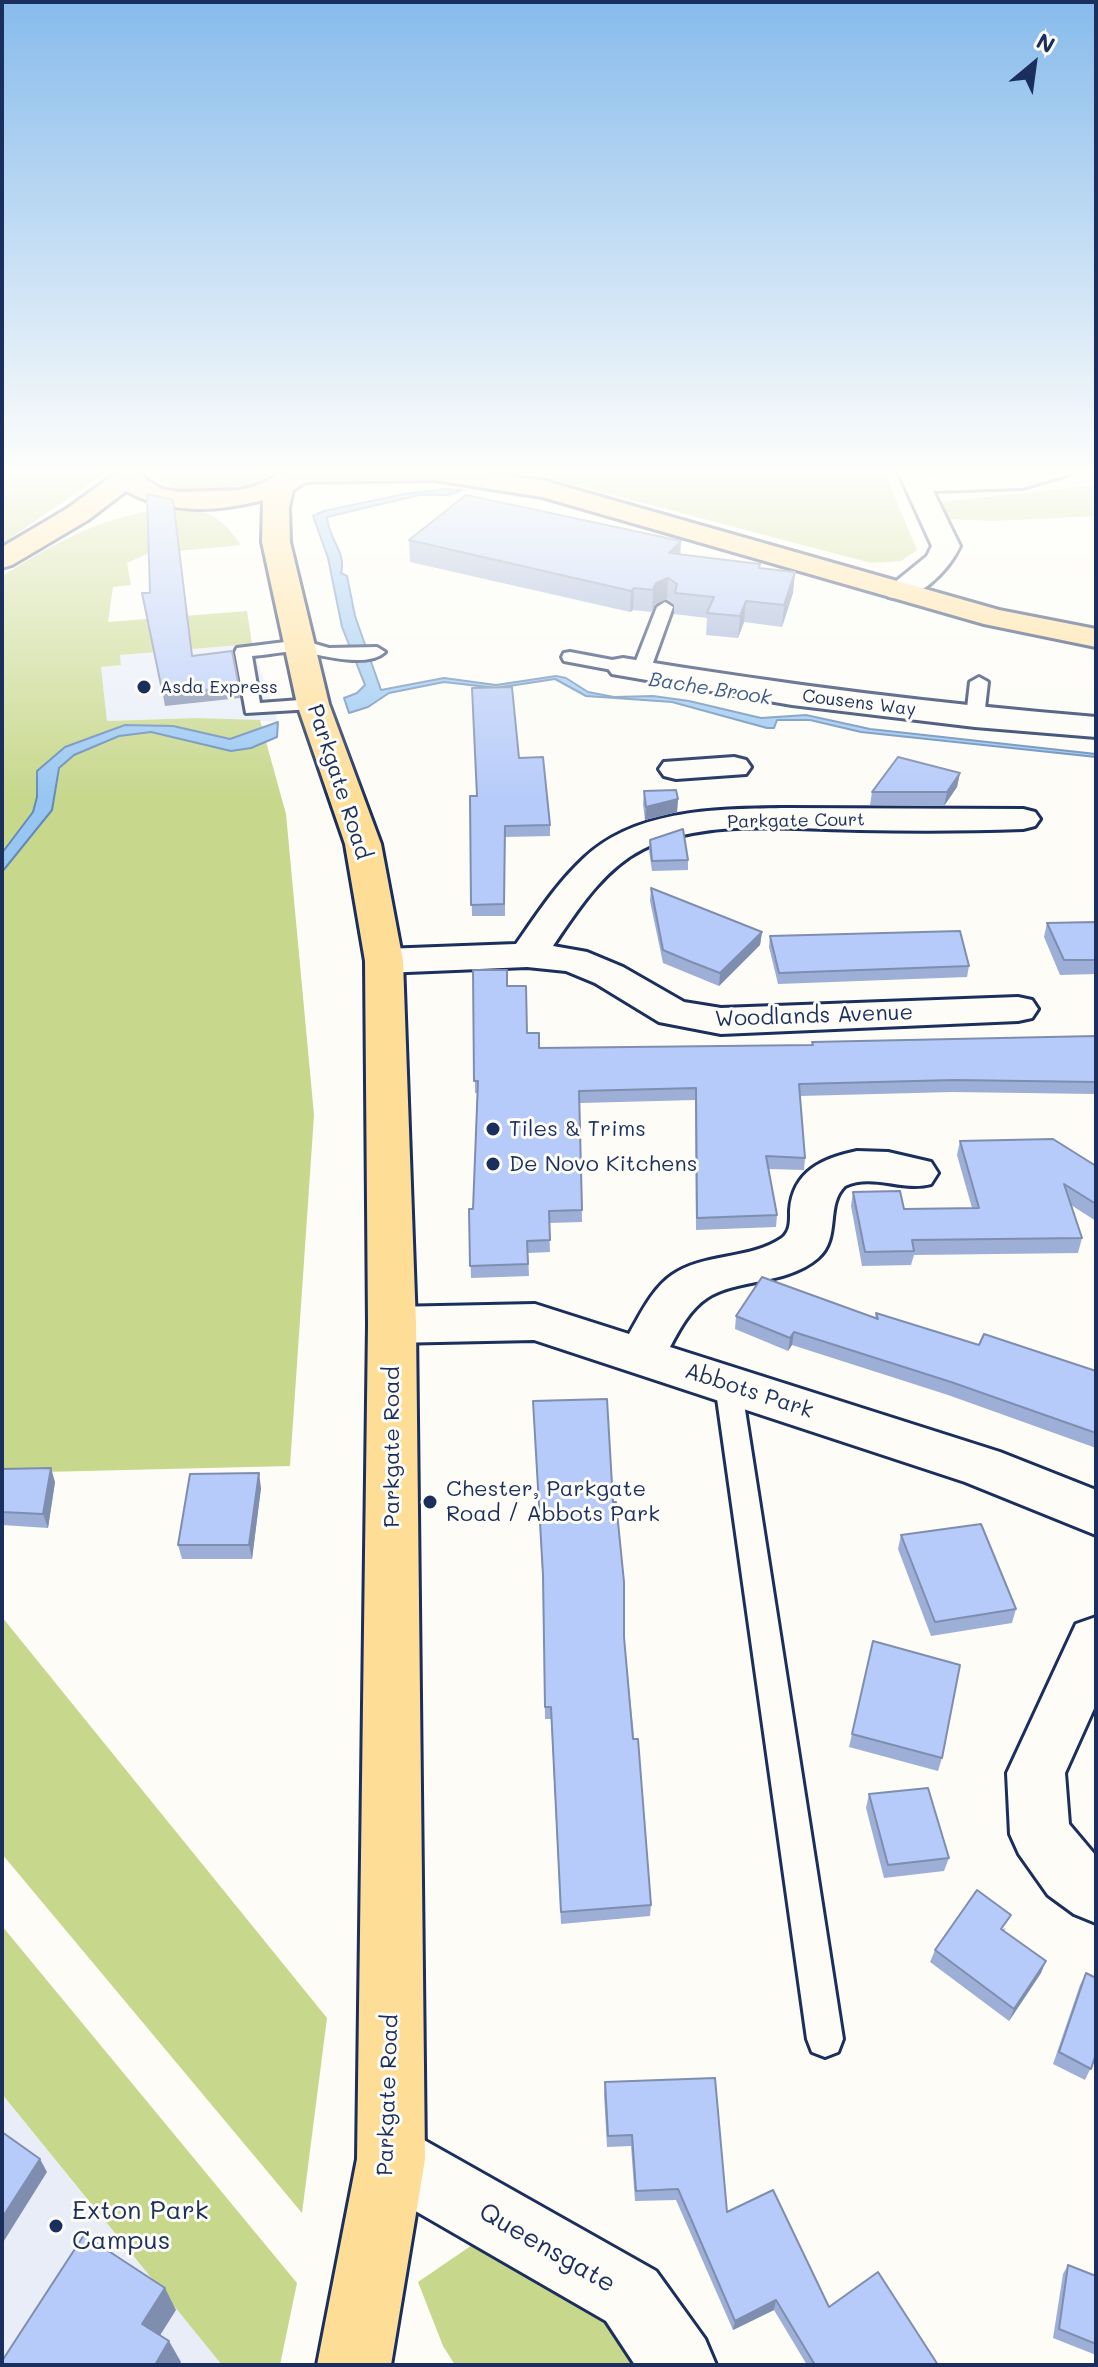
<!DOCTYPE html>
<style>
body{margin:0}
#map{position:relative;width:1098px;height:2367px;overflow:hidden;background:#fdfcf7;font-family:Mali,sans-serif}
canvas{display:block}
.frame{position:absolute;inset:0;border:4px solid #1b2f5e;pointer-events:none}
.north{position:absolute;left:994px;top:24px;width:80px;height:80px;-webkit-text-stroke:6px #fdfcf7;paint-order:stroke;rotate:29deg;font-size:22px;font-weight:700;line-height:32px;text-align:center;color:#1b2f5e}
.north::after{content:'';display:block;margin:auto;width:28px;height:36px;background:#1b2f5e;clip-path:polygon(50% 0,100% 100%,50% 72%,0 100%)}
</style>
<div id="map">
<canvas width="1098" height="2367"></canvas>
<div class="frame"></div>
<div class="north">N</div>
</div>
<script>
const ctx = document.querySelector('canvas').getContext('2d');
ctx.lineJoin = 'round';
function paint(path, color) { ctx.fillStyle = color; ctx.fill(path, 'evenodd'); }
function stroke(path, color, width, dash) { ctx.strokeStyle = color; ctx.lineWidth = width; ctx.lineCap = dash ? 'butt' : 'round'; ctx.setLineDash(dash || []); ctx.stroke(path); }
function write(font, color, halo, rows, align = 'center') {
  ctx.font = font + ' Mali,sans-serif'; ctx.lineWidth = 6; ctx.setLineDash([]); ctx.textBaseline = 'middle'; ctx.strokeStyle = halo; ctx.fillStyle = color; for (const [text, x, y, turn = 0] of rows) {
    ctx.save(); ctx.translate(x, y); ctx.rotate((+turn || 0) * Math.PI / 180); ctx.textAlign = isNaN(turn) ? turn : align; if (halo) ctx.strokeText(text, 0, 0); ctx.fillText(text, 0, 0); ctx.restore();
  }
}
const built = new Path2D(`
 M252,644L278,722L196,718L107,721L101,667L121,665L120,655Z
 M2,2094L125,2246L223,2365H2Z`);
const green = new Path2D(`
 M2,469H111L2,544Z
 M149,469H291C260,494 174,509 149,469Z
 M498,469H883L917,550L901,561L871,563L567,483Z
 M1096,485V516L993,521L945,519L941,502Z
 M179,507C211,511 222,518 241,545L147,554L127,563L131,585L113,587L108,622L247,611L252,644L120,655L121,665L101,667L107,721L196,718L260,720L286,814L314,1115L290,1466L2,1473V576C65,537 104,515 179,507Z
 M2,1617L327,2018L302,2213L2,1854Z
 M2,1926L297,2283L280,2365H222L2,2094Z
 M478,2241L598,2308L638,2365H455L443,2346L418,2282Z`);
const water = new Path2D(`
 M445,489L462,490L449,495H419L327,517C328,538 347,553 341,573L347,576L355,616L381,690L444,678L496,685L556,676L566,678L588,692L614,697L653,696L689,701L761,718L806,715L870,729L1096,754V757L861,732L810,720H777L774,728H767L672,702L586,696L555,679L496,688L444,682L389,693L368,707L349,713L344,698L357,693L365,685L342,627L328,558L313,516L324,511L404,494Z
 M278,722L277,737L251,748L231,751L151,732L119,736L74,755L59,768L52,810L2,872V853L33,812L37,797V771L65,747L125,725L173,726L230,739Z`);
const lane = new Path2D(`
 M665,602L673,607L650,671L641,676L635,675L632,671L657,607Z
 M301,640L329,648L377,647L385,652C368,668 325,656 304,652C288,650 268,655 252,656L260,703L313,699L322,704L313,709L246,713L235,652L237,648Z
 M570,652L623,662L631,667L623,672L564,661L562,657L564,653Z
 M979,677L988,682L984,717L975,722L966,717L970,682Z
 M728,1374L737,1377L741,1384L843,2039L838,2052L825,2057L812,2052L807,2039L715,1384L719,1377Z`);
const street = new Path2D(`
 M897,469H923L926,475L1071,469L1067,475L1022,488L933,491L960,546C949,570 917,604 889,597L884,591L927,556L932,546Z
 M623,658C780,684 937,704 1096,717V737L975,727L792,705L612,674L607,667L612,660Z
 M734,757L746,760L751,767L746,774L676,779L664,776L659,769L664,762Z
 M788,808L1023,809L1035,812L1040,819L1035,826L1023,829C968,831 914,831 859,830C790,829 707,818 643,849C603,869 577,911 553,946L587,952L623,967L684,1002L721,1008L1018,997L1032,1000L1038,1009L1032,1018L1018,1021L721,1034L659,1022L595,983L566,971L527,967L384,973L370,969L365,961L370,953L384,949L516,944C537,914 557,883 584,858C637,808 720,809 788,808Z
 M857,1151L888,1152L931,1162L938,1173L931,1184C903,1192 873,1173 845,1186C825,1205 841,1238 818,1258C787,1285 735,1279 707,1298C690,1309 679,1330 670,1347L1000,1452L1096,1490V1535L965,1482L534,1340L392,1343L375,1338L368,1325L375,1312L392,1307L535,1304L629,1334C641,1313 652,1289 672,1275C703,1253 750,1260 782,1238C791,1231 790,1220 790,1210C793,1171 823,1158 857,1151Z
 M1096,1617V1704L1065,1773L1069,1824L1096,1856V1923L1074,1914L1048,1895L1019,1854L1010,1834L1007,1773L1076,1624Z
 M391,2125L415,2135L656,2271L705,2339L716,2365H635L606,2321L367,2183L357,2159L367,2135Z`);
const primary = new Path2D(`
 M114,469H140L146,480L162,489L179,492L240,490L259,485L290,469H464L545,481L999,610L1096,629V647L984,624L542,497L434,480L306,482L293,490L289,507L290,542L329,704L381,844L403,961L416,1325L425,2159L391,2365H317L357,2159L368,1325L365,961L345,844L297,704L262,542L263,500C217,512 169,515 126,491L88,520L12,565L2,568V547L68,508L116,473Z`);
const wall = new Path2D(`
 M409,540L680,555L760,568L795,572L793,593L782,627L744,622L738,638L706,635L707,618L674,614V605L667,599L655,604L652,612L633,610L630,612L410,562Z
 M519,758L550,825V836L505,837V916H472L470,796H477Z
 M960,773L957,787L944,806L870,805L872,792Z
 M644,791L678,799L677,812L645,820L643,804Z
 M650,840L688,860V870L652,871L649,850Z
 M651,888L762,932L760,945L719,986L663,963L650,901Z
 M1096,922V974L1060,975L1044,937L1047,923Z
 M770,936L969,966L967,977L778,984L769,947Z
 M473,970L507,986L527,1033L539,1048L812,1045V1042L1096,1036V1094L952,1092L800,1096L805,1158L804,1170L769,1169L777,1215L776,1227L696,1230L695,1100L580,1103L582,1222L549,1223L550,1252L528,1253L529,1276L471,1278L469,1209H473L477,1093H475Z
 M960,1141L1096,1166V1221L1071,1205L1082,1238L1078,1253L914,1255L911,1265L862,1266L851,1206L853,1192L904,1209L972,1208L957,1155Z
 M876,1313L979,1345L1096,1371V1448L948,1395L792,1345L788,1351L735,1329L736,1316L875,1319Z
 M533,1401L613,1502L624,1637L651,1905L650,1916L561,1924L551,1719H545L543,1588Z
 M2,1469L55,1482L48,1528L2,1525Z
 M261,1488L252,1559H182L178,1545Z
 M901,1535L1016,1609L1012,1623L931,1636L898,1549Z
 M873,1641L942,1758L938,1771L849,1747Z
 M869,1794L949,1858L944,1871L884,1878L866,1808Z
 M1006,1928L1004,1930L1041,1973L1009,2021L930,1962L935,1950Z
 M1086,1973L1096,1978V2057L1085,2080L1053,2064L1080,1985Z
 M605,2082L727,2212L829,2307L938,2365H807L774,2310L733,2330L676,2200L635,2201L631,2146L607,2147L604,2094Z
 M1068,2265L1096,2276V2355L1053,2338L1063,2274Z`);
const shadedWall = new Path2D(`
 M681,541L680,562L669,553Z
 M795,572L793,593L782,627L784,605Z
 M668,578L667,599L655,604L652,612L653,590L656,583Z
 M634,588L633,610L630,612L631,591Z
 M746,601L744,622L738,638L740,616Z
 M239,687L240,698L165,706L163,695Z
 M960,773L957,787L944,806L947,792Z
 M678,799L677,812L645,820L646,807Z
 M762,932L760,945L719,986L720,973Z
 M794,1332L792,1345L788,1351L790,1338Z
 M51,1468L55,1482L48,1528L43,1514Z
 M259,1473L261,1488L252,1559L249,1545Z
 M1046,1961L1041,1973L1009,2021L1014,2009Z
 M40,2159L47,2172L2,2244V2218Z
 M165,2288L176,2310L154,2345L142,2324Z
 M776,2300L774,2310L733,2330L735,2321Z
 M169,2341L181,2362L179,2365H155Z`);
const building = new Path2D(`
 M147,494L173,500L192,656L232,651L239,687L163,695L142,593H150Z
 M466,495L681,541L669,553L760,564L759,568L795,572L784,605L746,601L740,616L707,613L714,597L675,593L677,584L668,578L656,583L653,590L634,588L631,591L409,540Z
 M512,687L519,758L543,757L550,825L505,826L504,904L471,905L470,796H477L472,688Z
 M898,757L960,773L947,792H872Z
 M676,790L678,799L646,807L644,791Z
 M683,829L688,860L652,861L650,840Z
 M651,888L762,932L720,973L689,961L663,950Z
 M1096,922V960H1064L1047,923Z
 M960,931L969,966L779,973L770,936Z
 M473,970H507V986H526L527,1033H539V1048L813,1045L812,1042L1096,1036V1082L954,1080L799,1084L805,1158L766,1156L777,1215L697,1218L696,1088L579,1091L582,1210L549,1211L550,1240L527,1241L528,1264L470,1266L469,1209H473L478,1081H474Z
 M1053,1139L1096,1166V1204L1064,1184L1082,1238L912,1240L914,1251L865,1252L853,1192L900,1191L904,1209L979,1208L960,1141Z
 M762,1277L878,1319L876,1313L979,1345L984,1334L1096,1371V1433L951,1382L794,1332L790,1338L736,1316Z
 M607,1399L613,1502H616L624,1582V1637L633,1739H638L651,1905L561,1912L551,1707H545L543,1575L533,1401Z
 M51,1468L43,1514L2,1512V1469Z
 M259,1473L249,1545H178L190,1474Z
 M981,1524L1016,1609L935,1622L901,1535Z
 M873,1641L960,1665L942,1758L852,1734Z
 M928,1788L949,1858L888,1865L869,1794Z
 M977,1890L1011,1915L1001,1929L1046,1961L1014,2009L935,1950Z
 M1086,1973L1096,1978V2054L1091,2069L1059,2052Z
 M715,2078L727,2212L773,2190L829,2307L878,2272L938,2365H815L776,2300L735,2321L678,2189L636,2191L632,2135L608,2136L605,2082Z
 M2,2132L40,2159L2,2218Z
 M84,2235L165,2288L142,2324L169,2341L155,2365H119L117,2364L116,2365H4L2,2364V2361Z
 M1068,2265L1096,2276V2344L1059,2329Z`);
const markers = [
 [144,687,8,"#1b2f5e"],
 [493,1129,8,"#1b2f5e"],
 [493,1164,8,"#1b2f5e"],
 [430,1502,8,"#1b2f5e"],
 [56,2226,8,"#1b2f5e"]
];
const farPoinames = [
 ["Asda Express",160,687]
];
const farStreetnames = [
 ["Cousens Way",859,703,7],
 ["Parkgate Court",796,821,-1]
];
const farWaternames = [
 ["Bache Brook",710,689,9]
];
const streetNames = [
 ["Parkgate Road",339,782,72],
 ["Woodlands Avenue",814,1016,-2],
 ["Abbots Park",749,1391,18],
 ["Parkgate Road",392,1447,-90],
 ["Parkgate Road",388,2095,-88]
];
const poiNames = [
 ["Tiles & Trims",509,1129],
 ["De Novo Kitchens",509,1164],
 ["Chester, Parkgate",446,1489],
 ["Road / Abbots Park",446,1514]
];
const nearPoinames = [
 ["Exton Park",72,2211],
 ["Campus",72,2241]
];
const nearStreetnames = [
 ["Queensgate",547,2248,30]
];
paint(built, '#e8edf8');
paint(green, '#c7d78b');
paint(water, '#97c6f2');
stroke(water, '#658ab7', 2);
stroke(lane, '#1b2f5e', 6);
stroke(street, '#1b2f5e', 6);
stroke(primary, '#1b2f5e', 6);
paint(lane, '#fdfcf7');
paint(street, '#fdfcf7');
paint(primary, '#fedd96');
paint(wall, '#9dafd7');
paint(shadedWall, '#7f8eaf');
paint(building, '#b6cbfa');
stroke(building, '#7f8eaf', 2);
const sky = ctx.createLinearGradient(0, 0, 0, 800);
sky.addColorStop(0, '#87bbec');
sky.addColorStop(0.59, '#fefefb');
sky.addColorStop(1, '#fefefb00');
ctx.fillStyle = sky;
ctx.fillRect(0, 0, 1098, 800);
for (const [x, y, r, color] of markers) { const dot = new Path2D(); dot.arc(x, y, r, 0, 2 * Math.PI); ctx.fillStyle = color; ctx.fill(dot); stroke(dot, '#fdfcf7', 3); }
write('18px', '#1b2f5e', '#fdfcf7', farPoinames, 'left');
write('18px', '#1b2f5e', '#fdfcf7', farStreetnames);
write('italic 20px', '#405c8a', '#fdfcf7', farWaternames);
write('22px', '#1b2f5e', '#fdfcf7', streetNames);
write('22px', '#1b2f5e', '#fdfcf7', poiNames, 'left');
write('26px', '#1b2f5e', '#fdfcf7', nearPoinames, 'left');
write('26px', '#1b2f5e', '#fdfcf7', nearStreetnames);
</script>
